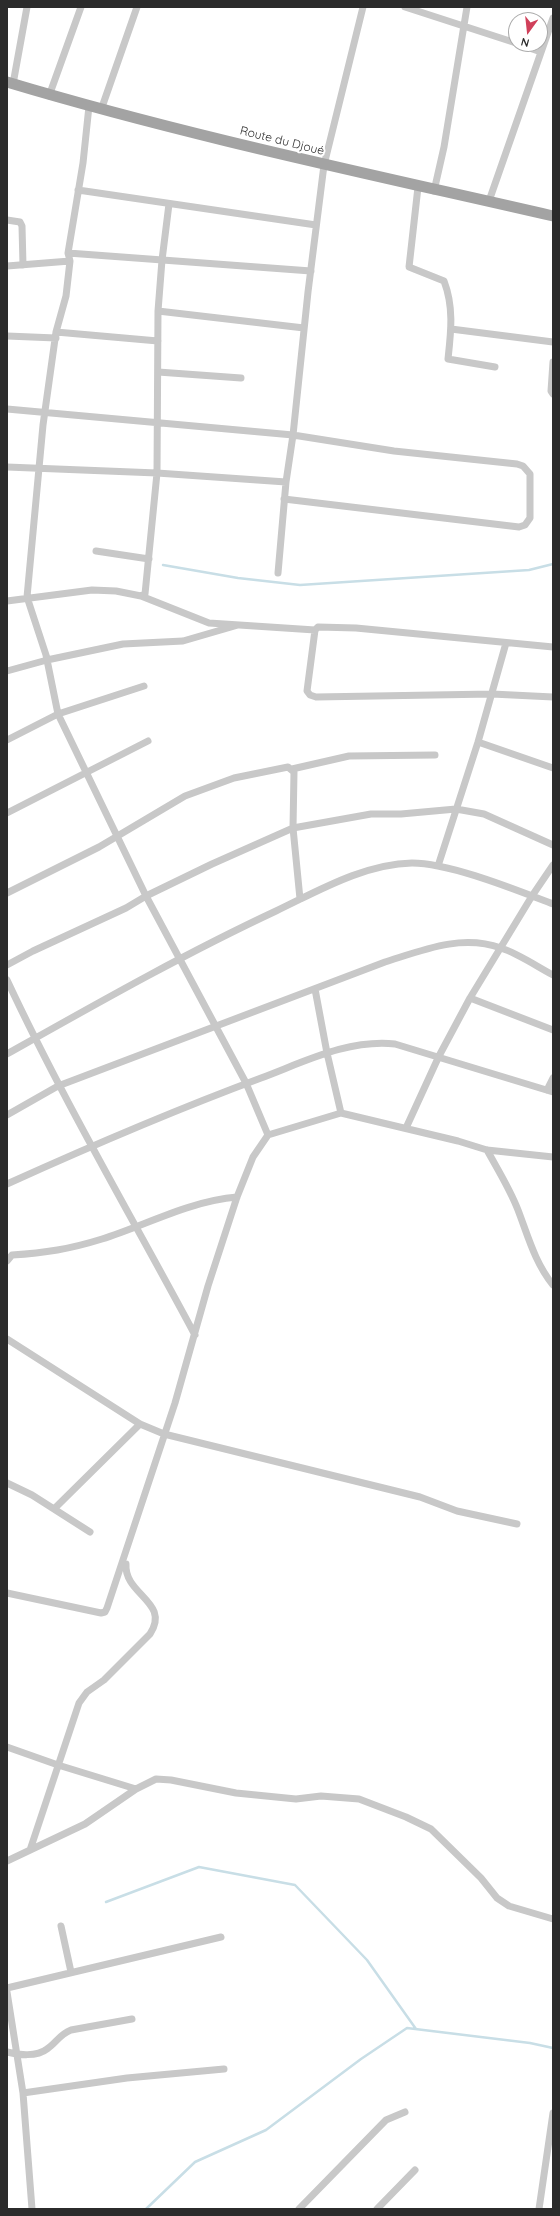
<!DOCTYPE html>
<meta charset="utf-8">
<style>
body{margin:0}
#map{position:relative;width:560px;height:2216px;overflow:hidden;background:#fff;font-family:Quicksand,sans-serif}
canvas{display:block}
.frame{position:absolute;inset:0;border:8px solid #2b2b2b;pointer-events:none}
.north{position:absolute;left:508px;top:12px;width:40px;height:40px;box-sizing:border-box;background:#fff;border:1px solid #aaa;border-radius:50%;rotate:195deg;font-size:11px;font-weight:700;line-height:16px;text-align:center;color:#2b2b2b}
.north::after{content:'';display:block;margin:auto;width:14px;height:18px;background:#d0405a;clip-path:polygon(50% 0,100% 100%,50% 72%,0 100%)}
</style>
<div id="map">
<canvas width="560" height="2216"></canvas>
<div class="frame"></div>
<div class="north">N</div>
</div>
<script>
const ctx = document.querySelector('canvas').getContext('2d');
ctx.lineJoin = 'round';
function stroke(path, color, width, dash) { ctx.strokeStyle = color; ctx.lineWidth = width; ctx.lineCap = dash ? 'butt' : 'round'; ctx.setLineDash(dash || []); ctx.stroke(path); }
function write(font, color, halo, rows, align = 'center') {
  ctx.font = font + ' Quicksand,sans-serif'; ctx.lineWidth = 4; ctx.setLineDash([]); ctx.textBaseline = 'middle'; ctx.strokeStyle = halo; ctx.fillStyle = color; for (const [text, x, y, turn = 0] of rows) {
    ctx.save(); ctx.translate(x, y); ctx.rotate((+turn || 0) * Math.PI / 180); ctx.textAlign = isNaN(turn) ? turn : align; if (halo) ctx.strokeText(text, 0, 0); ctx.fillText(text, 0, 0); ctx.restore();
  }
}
const stream = new Path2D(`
 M163,565L238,578L300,585L529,570L553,564
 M106,1902L199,1867L295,1885L367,1960L416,2029
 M146,2209L195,2162L266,2130L361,2059L407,2028L530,2043L553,2048`);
const street = new Path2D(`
 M405,7L516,43
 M518,44L541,52
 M13,84L27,7
 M49,96L81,7
 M89,106L83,163L68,253L70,261L66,296L56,332L43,425L27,597L46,655L58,714L146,896L246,1083L268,1135
 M101,110L137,7
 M418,187L409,267L444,281C454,307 451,332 448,359L495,367
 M78,190L316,225
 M434,191L444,147L467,7
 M489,201L553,18
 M7,220L20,222L22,226L23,265
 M68,253L311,271
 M7,266L70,261
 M158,311L304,328
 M451,329L553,342
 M56,332L158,341
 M7,336L56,338
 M553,362L551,391L553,394
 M158,372L241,378
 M7,409L293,435L394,451L517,464L523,466L530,474V518L525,525L519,527L284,499
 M7,467L157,473L158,311L162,260L169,204
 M96,551L149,559
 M278,573L286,482L293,435L308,292L324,165L363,7
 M141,596L209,623L315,630
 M7,601L92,590L116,591L141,596L145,594L157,473L286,482
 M553,647L356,628L318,627L315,630L307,691L310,695L316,697L492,694L553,697
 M7,671L47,660L123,644L183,641L238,625
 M7,740L58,714L144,686
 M478,742L553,768
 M292,769L349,756L435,755
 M7,813L148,741
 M438,866L478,742L506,643
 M7,893L99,847L185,796L234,778L288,767L294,772L293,828L300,899
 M7,965L33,951L126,908L146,896L212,864L293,828L371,814H401L456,809L484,814L553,845
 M7,980C64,1102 132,1217 195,1335
 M315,989L327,1053L341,1113
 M470,998L532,896L553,865
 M7,1054C96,1004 184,954 276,911C318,891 364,864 412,863C450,863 516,890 553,904
 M547,1090L553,1078
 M7,1115L58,1086L385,962C423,950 461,934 501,948C519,954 536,966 553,975
 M406,1128L439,1056L470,998L553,1030
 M487,1150C498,1170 510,1189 518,1210C528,1236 535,1263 553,1285
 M7,1184C91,1146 175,1110 261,1078C304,1062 348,1039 395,1044L553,1092
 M7,1261L12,1255C45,1253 70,1249 102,1239C146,1225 190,1201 237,1197
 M7,1339L140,1424L164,1434L420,1497L457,1511L517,1524
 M7,1483L32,1495L90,1532
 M55,1508L140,1424
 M7,1593L101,1613L105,1612L107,1608L175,1403L208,1286L237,1197L253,1157L268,1135L341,1113L458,1141L487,1150L553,1157
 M7,1747L58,1765L136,1789
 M30,1850L79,1703L87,1692L104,1680L150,1634C171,1602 124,1595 126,1564
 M7,1861L85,1824L136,1789L156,1779L171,1780L236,1793L296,1799L321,1796L359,1799L406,1817L431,1829L481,1878L497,1898L509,1906L553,1919
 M61,1926L71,1972
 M7,1988L221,1937
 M7,1992L23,2093L32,2209
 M7,2052C18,2055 37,2057 47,2049C56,2043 60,2034 71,2030L132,2019
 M23,2093L127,2078L224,2069
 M299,2209L386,2120L405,2112
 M377,2209L415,2170
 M539,2209L553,2113`);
const primary = new Path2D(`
 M7,82C187,136 370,174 553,216`);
const streetNames = [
 ["Route du Djoué",282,141,14]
];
stroke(stream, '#c8dee6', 2.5);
stroke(street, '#c8c8c8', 7);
stroke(primary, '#a3a3a3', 11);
write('12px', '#2b2b2b', '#fff', streetNames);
</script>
